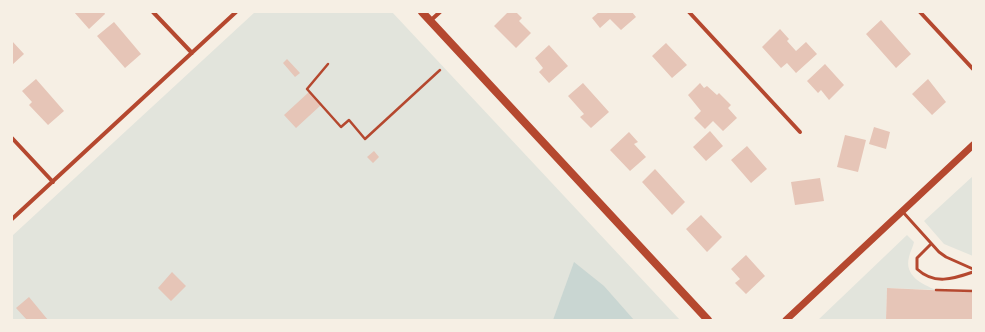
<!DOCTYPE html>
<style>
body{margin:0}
#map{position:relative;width:985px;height:332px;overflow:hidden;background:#f6efe4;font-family:Arial,sans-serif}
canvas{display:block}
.frame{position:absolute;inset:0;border:13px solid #f6efe4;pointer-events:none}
</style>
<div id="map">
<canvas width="985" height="332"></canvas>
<div class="frame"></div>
</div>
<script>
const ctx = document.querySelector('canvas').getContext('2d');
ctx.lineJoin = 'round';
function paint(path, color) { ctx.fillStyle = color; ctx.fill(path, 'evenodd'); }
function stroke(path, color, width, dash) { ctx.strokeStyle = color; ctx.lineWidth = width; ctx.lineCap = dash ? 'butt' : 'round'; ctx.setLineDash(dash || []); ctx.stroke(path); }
const green = new Path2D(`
 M255,12H392L680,320H12V236Z
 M973,176V256L944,244L924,221Z
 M907,235L914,242C913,247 910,252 909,257C904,276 922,284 936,290L887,288L886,320H818Z`);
const water = new Path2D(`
 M574,262L604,286L634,320H553Z`);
const building = new Path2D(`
 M74,12H104L105,14L89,29Z
 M508,12H516L522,18L519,21L531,33L516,48L494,26Z
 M599,12H632L636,17L621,30L610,19L600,28L592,18Z
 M881,20L911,54L896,68L866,34Z
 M114,22L141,54L125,68L97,36Z
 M780,29L789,39L787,41L796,51L806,42L817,54L796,73L787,63L781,68L762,47Z
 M12,41L24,54L12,65Z
 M666,43L687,65L672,78L652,56Z
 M549,45L568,66L549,83L539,72L543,68L535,58Z
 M287,59L300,73L295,77L283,63Z
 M825,64L844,85L829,100L821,90L818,93L807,81Z
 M36,79L64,111L48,125L29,105L32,102L22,91Z
 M928,79L946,102L932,115L912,94Z
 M583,83L609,112L591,128L580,117L584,114L568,96Z
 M700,83L704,88L707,86L717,95L719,93L731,105L728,108L737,118L723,131L713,121L705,129L694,118L701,111L688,95Z
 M309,92L321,105L296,128L284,115Z
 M874,127L890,132L886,149L869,144Z
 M710,131L723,146L706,161L693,147Z
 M629,132L638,142L634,144L646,157L630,171L610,150Z
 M845,135L866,140L858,172L837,167Z
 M747,146L767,169L751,183L731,160Z
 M374,151L379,157L373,163L367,157Z
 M655,169L685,202L672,215L642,182Z
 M820,178L824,201L795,205L791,182Z
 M701,215L722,237L707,252L686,229Z
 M746,255L765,276L746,294L735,283L740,279L731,269Z
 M172,272L186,286L171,301L158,288Z
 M887,288L973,292V320H886Z
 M29,297L48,320H27L16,308Z`);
const path = new Path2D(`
 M328,64L307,89L341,127L349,120L365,139L440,70
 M936,290L973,291`);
const service = new Path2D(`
 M902,211L939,252L946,257L973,269
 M931,244L917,258V269C934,285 953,279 973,272`);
const minor = new Path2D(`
 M153,12L192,53
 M689,12L800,132
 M920,12L973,69
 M430,21L440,12
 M12,138L53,182
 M12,219L236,12`);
const tertiary = new Path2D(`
 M786,320L973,145`);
const secondary = new Path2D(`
 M422,12L708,320`);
paint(green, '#e2e4dc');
paint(water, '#c9d6d2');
paint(building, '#e6c5b7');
stroke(path, '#b5482f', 2.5);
stroke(service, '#b5482f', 3);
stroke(minor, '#b5482f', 4);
stroke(tertiary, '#b5482f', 7);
stroke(secondary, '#b5482f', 8);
</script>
